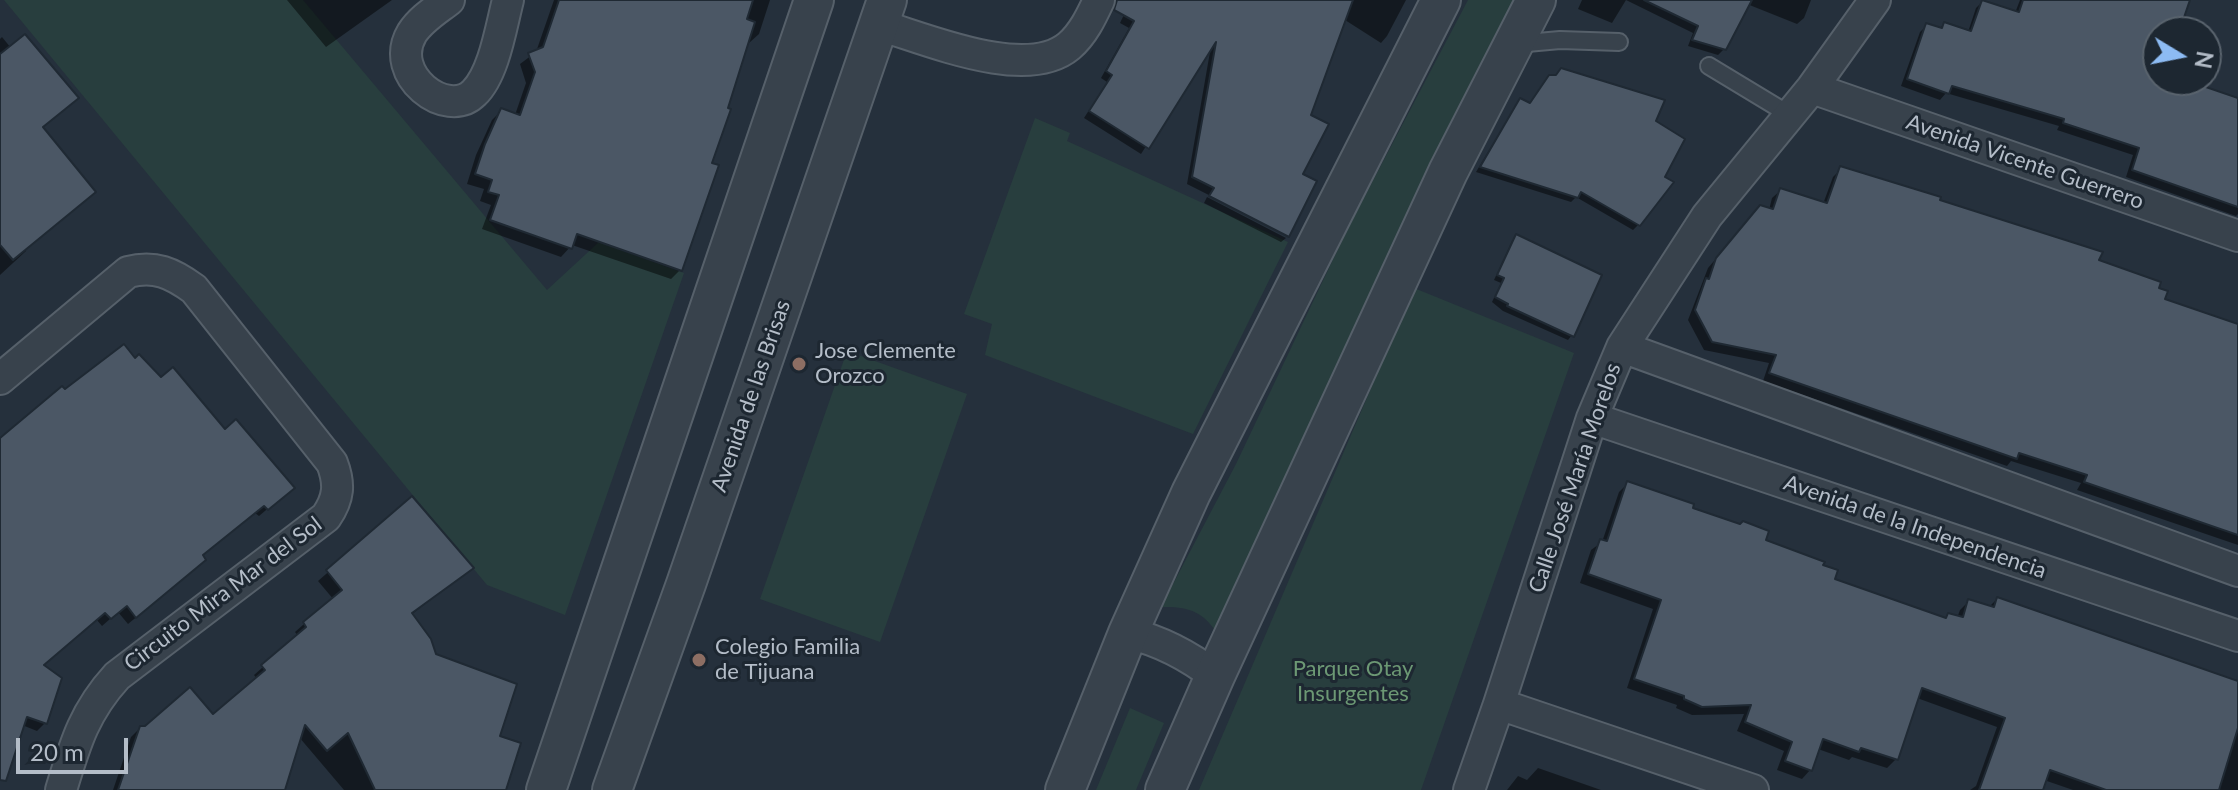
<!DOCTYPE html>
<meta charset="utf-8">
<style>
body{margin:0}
#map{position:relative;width:2238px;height:790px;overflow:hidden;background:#25303c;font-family:Lato,sans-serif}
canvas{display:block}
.north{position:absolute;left:2142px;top:16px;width:80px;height:80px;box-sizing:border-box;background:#1d2731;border:2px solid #59636d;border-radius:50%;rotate:100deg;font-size:22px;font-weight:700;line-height:32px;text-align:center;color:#b4bdc8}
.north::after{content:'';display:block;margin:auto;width:28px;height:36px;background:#8dbbf3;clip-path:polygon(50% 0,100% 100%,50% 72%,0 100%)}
.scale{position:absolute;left:16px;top:738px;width:112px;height:36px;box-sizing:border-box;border:4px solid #b4bdc8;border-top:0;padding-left:10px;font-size:24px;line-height:28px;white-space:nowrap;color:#b4bdc8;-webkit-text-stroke:6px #1d2731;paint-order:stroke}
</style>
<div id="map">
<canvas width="2238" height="790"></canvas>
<div class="north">N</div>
<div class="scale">20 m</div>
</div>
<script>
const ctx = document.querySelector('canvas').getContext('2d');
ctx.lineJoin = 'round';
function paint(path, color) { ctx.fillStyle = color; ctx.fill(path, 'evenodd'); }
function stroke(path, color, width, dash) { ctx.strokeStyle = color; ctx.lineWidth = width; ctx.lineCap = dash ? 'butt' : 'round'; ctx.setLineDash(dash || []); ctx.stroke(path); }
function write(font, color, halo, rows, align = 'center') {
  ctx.font = font + ' Lato,sans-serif'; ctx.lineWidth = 6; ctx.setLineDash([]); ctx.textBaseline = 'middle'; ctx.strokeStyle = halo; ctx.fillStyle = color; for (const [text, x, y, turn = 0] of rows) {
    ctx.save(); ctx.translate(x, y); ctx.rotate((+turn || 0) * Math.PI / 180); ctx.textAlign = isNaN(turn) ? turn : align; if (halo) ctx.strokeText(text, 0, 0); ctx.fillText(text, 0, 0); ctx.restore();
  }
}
const green = new Path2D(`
 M4,0H303L547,290L599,242L684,273L565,615L487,585Z
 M1468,0H1515L1420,194L1217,633C1203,611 1187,606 1161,607L1236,464L1347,230Z
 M1035,118L1070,133L1067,141L1288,242L1193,434L985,355L992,324L964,314Z
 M1414,288L1574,353L1421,790H1199Z
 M847,351L967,394L880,642L760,599Z
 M1130,708L1164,723L1136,790H1096Z`);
const shadow = new Path2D(`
 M287,0H392L326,47Z
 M554,0H770L759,34L749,43L747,42L680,270L671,279L572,245L561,257L482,229L491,205L480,201L484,189L467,184L476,155L492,120L502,110L515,115L526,83L520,64L536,52Z
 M1131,0H1406L1387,36L1381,43L1345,20L1308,116L1288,235L1187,184L1211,46L1141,154L1084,118L1107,82L1101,78L1129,28L1120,23Z
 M1582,0H1811L1804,18L1797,24L1747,4L1724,49L1718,55L1688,46L1693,33L1626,0L1612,23L1578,9Z
 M2020,0H2188L2177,32H2158V80H2203L2200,87L2238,100V214L2236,216L2126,177L2133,155L2057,130L2059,126L1946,93L1940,100L1901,86L1920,32L1927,25L1939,29L1944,24L1968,32L1976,8L1983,1L2015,13Z
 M2,37L11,48L41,128L26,251L0,275V39Z
 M1549,77L1653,122L1638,225L1633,230L1576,197L1571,202L1476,172L1516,105L1521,100L1529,105Z
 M1841,169L1937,201L2096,261L2157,289L2162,300L2238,326V545L2077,490L2081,483L2011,461L2007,466L1763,381L1769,363L1704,350L1688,320L1708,268L1752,216L1769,210L1772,198L1781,190L1823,204L1833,177Z
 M1207,197L1286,238L1281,242L1204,203Z
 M1516,236L1572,335L1568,340L1503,311L1492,302L1501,283L1494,280L1512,241Z
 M135,360L225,432L284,495L259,516L255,513L201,556L196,568L128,624L118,612L102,626L96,619L41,666L45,723L37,731L22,725L0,745V441L64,392Z
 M1628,483L1820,567L1833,580L1944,620L1949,615L1957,618L1960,610L1969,601L1989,607L1997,599L2238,684V790H2073L2044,780L2041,790H1970L1976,786L1997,727L1917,698L1896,759L1887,768L1852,757L1849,760L1818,749L1811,769L1802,779L1777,770L1784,751L1737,731L1744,714L1692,715L1676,708L1677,705L1627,688L1653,609L1580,583L1591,550L1602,542L1619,492Z
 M412,499L471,568L411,615L435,656L498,738L504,790H344L299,737L283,790H113L131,737L140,728L213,717L257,679L254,675L298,636L295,632L304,624L334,600L318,581Z
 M1538,768L1601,790H1507L1518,776L1527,780Z`);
const building = new Path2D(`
 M559,0H753L747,19L755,22L728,108L731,109L712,163L719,165L682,271L577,234L572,249L490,220L499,195L488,192L492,180L475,174L485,144L501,108L520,115L535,72L528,53L543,47Z
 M1117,0H1353L1311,115L1329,124L1303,174L1317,181L1289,237L1209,196L1214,188L1192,177L1216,42L1149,149L1089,111L1112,75L1106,71L1134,21L1114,10Z
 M1644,0H1752L1726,50L1692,40L1698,26Z
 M1982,0L2019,12L2023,0H2190L2179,32H2158V80H2205L2203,86L2238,98V207L2132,170L2139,148L2063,123L2064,119L1952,86L1949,94L1907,79L1926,23L1942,28L1944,22L1971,31Z
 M25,34L79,98L43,127L96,192L13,260L0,245V54Z
 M1561,68L1665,100L1656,121L1685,139L1665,177L1674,182L1640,226L1581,192L1578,198L1480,167L1520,98L1530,103L1549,75H1556Z
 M1840,166L1941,197L1940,200L2103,252L2099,260L2161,282L2159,288L2168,291L2165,299L2238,324V535L2084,482L2087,475L2019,453L2017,459L1769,373L1776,355L1712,342L1695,310L1706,278L1709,279L1716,258L1760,205L1773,209L1780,188L1827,203Z
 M1516,234L1602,275L1574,337L1507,306L1508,304L1495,297L1504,278L1497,275Z
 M124,344L135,358L139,354L161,377L173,367L225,429L236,419L295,488L268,510L264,506L203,555L206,560L136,618L127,606L111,619L105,613L44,665L62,678L47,724L27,717L6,781L0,780V438L62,386L65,389Z
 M1627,481L1694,504L1693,508L1740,524L1743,521L1769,531L1766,540L1825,562L1823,565L1838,570L1835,579L1946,618L1948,613L1963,617L1968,599L1994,607L1997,597L2238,681V728L2219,790H2106L2050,770L2043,790H1979L2005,718L1922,688L1898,760L1861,748L1859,752L1823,739L1812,771L1785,761L1792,742L1745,722L1751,705L1702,707L1684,699V696L1634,679L1661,600L1588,574L1600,539L1607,541Z
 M412,496L474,568L412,613L431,639L436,654L517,684L500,736L521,743L506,790H375L348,733L327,751L305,725L285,790H118L140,726H145L190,687L213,714L265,670L261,665L306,627L303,622L342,590L326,570Z`);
const service = new Path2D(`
 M1516,44L1560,40L1619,42
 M1709,66L1790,115`);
const minor = new Path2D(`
 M449,0C436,10 421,19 412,33C387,75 447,120 474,93C494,74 501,27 508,0
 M879,25C927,39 1026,82 1069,46C1083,34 1091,17 1099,0
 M1812,88L2238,236
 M1622,347L2238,571
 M0,379L128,272C155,265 172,273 194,289L332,463C340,484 339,498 326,517L117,676C84,712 75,744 61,790
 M1592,418L2238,636
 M1128,633C1161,641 1188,655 1215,676
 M1499,704L1753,790
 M1469,790L1499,704L1592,418L1622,347L1707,216L1812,88L1875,0`);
const tertiary = new Path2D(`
 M546,790L814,0
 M612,790L686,584L887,0
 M1065,790L1128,633L1191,493L1441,0
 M1165,790L1215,676L1448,172L1536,0`);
const markers = [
 [799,364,8,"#8d6e63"],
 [699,660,8,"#8d6e63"]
];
const streetNames = [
 ["Avenida Vicente Guerrero",2025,162,19],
 ["Avenida de las Brisas",751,396,-71],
 ["Calle José María Morelos",1575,478,-71],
 ["Avenida de la Independencia",1915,527,19],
 ["Circuito Mira Mar del Sol",223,594,-37]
];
const poiNames = [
 ["Jose Clemente",815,351],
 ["Orozco",815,376],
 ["Colegio Familia",715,647],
 ["de Tijuana",715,672]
];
const parkNames = [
 ["Parque Otay",1353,669],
 ["Insurgentes",1353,694]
];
paint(green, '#283e3e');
paint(shadow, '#0007');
paint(building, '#4b5765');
stroke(building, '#1f2933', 2);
stroke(service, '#56606a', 20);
stroke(minor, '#56606a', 34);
stroke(tertiary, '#56606a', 42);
stroke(service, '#38424c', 16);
stroke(minor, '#38424c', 30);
stroke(tertiary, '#38424c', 38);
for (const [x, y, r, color] of markers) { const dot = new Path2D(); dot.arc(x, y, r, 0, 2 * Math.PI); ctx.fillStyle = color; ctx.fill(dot); stroke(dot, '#1d2731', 3); }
write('22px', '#b4bdc8', '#1d2731', streetNames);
write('22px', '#b4bdc8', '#1d2731', poiNames, 'left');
write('22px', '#6c9874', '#1d2731', parkNames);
</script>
